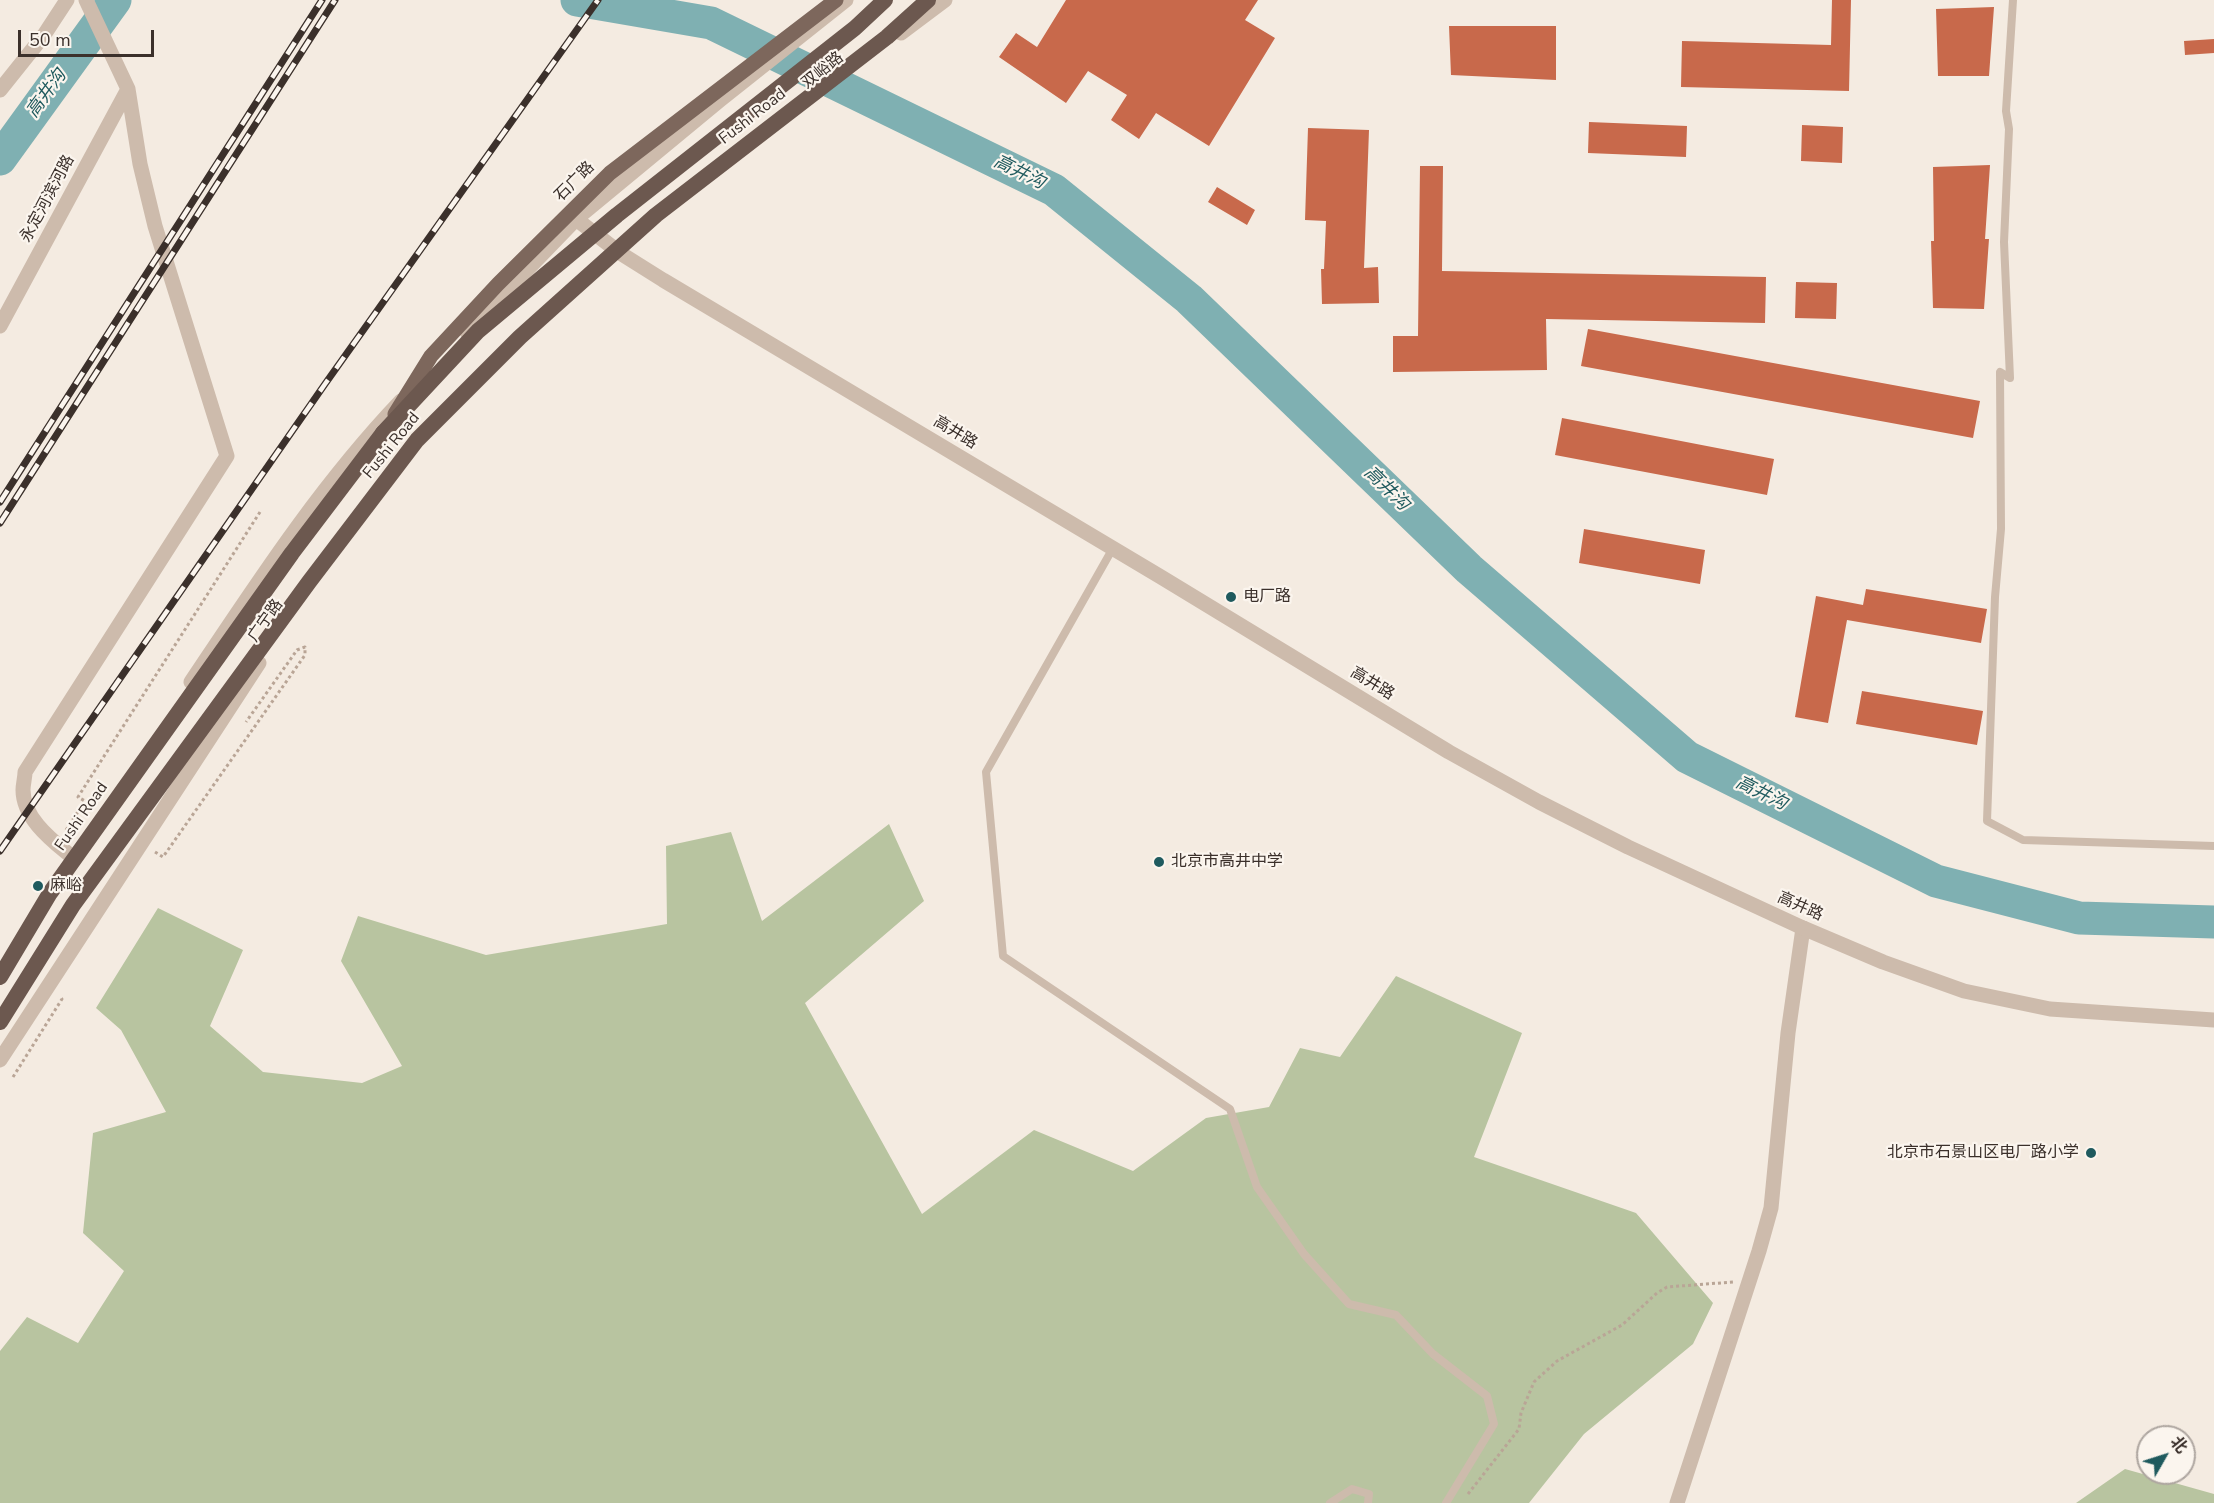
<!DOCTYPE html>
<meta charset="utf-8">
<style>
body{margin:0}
#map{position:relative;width:2214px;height:1503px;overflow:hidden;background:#f4ebe1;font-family:"Nunito Sans","Noto Sans SC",sans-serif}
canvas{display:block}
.north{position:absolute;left:2136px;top:1425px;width:60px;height:60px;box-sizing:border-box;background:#fbf5ee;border:2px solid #aea6a0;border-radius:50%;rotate:51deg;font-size:16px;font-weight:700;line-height:24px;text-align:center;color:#3b302b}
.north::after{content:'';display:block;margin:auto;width:21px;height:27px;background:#1f5a5e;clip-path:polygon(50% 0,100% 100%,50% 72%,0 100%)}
.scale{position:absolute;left:18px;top:30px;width:136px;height:27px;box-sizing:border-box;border:3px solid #3b302b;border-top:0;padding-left:8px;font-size:18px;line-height:21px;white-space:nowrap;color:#3b302b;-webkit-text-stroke:4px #fbf5ee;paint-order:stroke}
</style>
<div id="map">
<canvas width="2214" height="1503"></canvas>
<div class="north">北</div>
<div class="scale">50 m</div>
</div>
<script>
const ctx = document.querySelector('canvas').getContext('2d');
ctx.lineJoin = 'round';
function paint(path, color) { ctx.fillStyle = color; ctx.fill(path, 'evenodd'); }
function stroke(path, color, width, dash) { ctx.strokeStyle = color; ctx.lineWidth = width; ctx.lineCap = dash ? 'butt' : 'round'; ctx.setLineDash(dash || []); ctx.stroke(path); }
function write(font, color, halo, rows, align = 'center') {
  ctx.font = font + ' "Nunito Sans","Noto Sans SC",sans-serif'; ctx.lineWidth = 4.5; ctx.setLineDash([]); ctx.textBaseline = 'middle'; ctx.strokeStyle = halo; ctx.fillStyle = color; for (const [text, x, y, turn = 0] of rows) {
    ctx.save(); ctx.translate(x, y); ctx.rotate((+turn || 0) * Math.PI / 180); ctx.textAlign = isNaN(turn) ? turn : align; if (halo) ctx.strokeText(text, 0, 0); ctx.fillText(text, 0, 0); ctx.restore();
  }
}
const green = new Path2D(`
 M889,824L924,901L805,1003L922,1214L1034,1130L1133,1171L1206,1118L1269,1107L1300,1048L1340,1057L1396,976L1522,1033L1474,1157L1636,1213L1713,1303L1693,1344L1584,1434L1529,1503H0V1351L27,1317L78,1343L124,1271L83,1233L93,1133L166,1112L121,1030L96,1008L158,908L243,950L210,1026L263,1072L362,1083L402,1066L341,961L358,916L486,955L667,924L666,846L731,832L762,921Z
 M2125,1469L2214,1494V1503H2076Z`);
const river = new Path2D(`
 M577,0L711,23L1054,190L1189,299L1469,569L1687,757L1936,881L2079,918L2214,922
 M0,159L115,0`);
const building = new Path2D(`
 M1066,0H1258L1245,20L1275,38L1209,146L1156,113L1139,139L1111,120L1127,95L1088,71L1066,103L999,57L1016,33L1037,47Z
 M1832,0H1851L1849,91L1681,87L1682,41L1831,45Z
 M1994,7L1989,76H1938L1936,9Z
 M1449,26H1556V80L1451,75Z
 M2214,39V53L2185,55L2184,41Z
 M1589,122L1687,126L1686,157L1588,153Z
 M1802,125L1843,127L1842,163L1801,161Z
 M1308,128L1369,130L1364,268L1378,267L1379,303L1322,304L1321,269H1324L1326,221L1305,220Z
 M1990,165L1985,239H1989L1984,309L1933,308L1931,241H1934L1933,167Z
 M1420,166H1443L1442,271L1766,277L1765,323L1546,319L1547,370L1393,372V336H1418Z
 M1217,187L1255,210L1247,225L1208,202Z
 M1796,282L1837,283L1836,319L1795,318Z
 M1588,329L1980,401L1973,438L1581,366Z
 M1562,418L1774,459L1767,495L1555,455Z
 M1584,529L1705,550L1700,584L1579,563Z
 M1866,589L1987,609L1981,643L1847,620L1828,723L1795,717L1816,596L1863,605Z
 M1862,691L1983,711L1977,745L1856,724Z`);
const path = new Path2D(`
 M66,830L85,801L78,797L260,512
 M155,852L163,857L305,655V647L297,650L246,722
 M13,1077L62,999L61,998
 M1468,1494L1519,1429L1521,1413L1534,1382L1557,1361L1622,1325L1657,1293L1667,1287L1733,1282`);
const service = new Path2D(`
 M2013,0L2006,111L2009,129L2004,242L2010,378L2000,372L2001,529L1995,597L1987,821L2023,840L2214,846
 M1113,548L986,772L1003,956L1230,1109L1257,1187L1304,1254L1349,1304L1396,1315L1433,1354L1487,1396L1494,1424L1446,1503
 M1330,1503L1352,1489L1369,1494L1368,1503`);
const minor = new Path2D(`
 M0,90L44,35L67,0
 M1677,1503L1759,1251L1771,1208L1788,1033L1803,928`);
const tertiary = new Path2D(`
 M901,33L945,0
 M576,219L620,253L663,280L1161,577L1449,752L1539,802L1628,847L1803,928L1883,962L1964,991L2050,1009L2214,1020
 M0,326L128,89
 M467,332L576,219L720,100L846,0
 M191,682C256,585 320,486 401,401
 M72,857C53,841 23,819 23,790C23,784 25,778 25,772L227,456L155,226L140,164L128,89L86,0
 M0,1060L259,663`);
const trunk = new Path2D(`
 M0,977L50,893L292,553L383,433`);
const rail = new Path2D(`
 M0,502L322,0
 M0,523L335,0
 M0,851L325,384L598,0`);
const primaryBridge = new Path2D(`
 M395,414L431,356L498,284L610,173L836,0`);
const trunkBridge = new Path2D(`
 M383,433L478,331L617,215L855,28L885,0
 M0,1022L73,905L309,582L417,440L520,337L656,215L887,37L928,0`);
const markers = [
 [1231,597,6,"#1f5a5e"],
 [1159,862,6,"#1f5a5e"],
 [38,886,6,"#1f5a5e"],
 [2091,1153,6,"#1f5a5e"]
];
const streetNames = [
 ["双峪路",823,71,-39],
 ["Fushi Road",753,117,-38],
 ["石广路",575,182,-45],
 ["永定河滨河路",48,199,-62],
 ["高井路",955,433,31],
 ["Fushi Road",392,446,-51],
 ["广宁路",266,621,-55],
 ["高井路",1372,684,31],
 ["Fushi Road",82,817,-55],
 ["高井路",1800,907,24]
];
const poiNames = [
 ["电厂路",1243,597],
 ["北京市高井中学",1171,862],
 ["麻峪",50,886],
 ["北京市石景山区电厂路小学",2079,1153,"right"]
];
const waterNames = [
 ["高井沟",47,94,-54],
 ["高井沟",1019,173,26],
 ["高井沟",1386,489,44],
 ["高井沟",1761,794,26]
];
paint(green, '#b8c4a0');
stroke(river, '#7fb0b2', 33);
paint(building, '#c8694b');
stroke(path, '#b9a596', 3, [3, 3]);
stroke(service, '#cdbbac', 8);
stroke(minor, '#cdbbac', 15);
stroke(tertiary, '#cdbbac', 15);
stroke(trunk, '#6c584f', 16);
stroke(rail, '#3b302b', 7);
stroke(rail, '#fbf5ee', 4.5, [14]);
stroke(primaryBridge, '#7d675c', 15);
stroke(trunkBridge, '#6c584f', 16);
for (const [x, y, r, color] of markers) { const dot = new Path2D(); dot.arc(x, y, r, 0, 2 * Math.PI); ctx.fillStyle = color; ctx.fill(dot); stroke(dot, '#fbf5ee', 2); }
write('16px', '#3b302b', '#fbf5ee', streetNames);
write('16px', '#3b302b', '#fbf5ee', poiNames, 'left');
write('italic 18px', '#1f5a5e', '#fbf5ee', waterNames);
</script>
